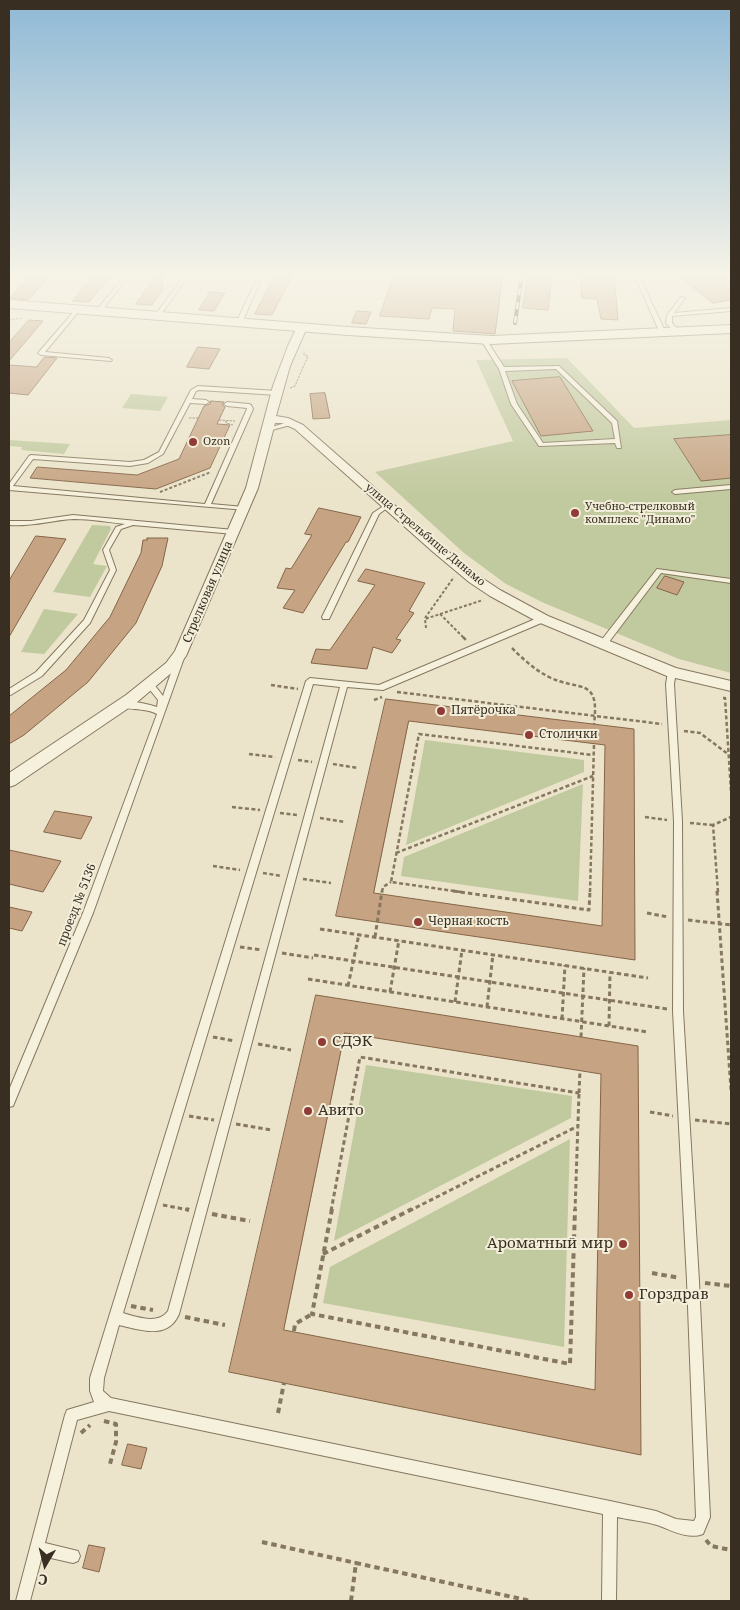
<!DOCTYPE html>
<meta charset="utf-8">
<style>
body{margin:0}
#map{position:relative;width:740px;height:1610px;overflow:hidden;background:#ebe4ca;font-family:"Noto Serif",serif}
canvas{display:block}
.frame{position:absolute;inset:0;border:10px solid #382e22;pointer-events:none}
.north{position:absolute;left:20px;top:1540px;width:50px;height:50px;-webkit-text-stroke:4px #f3eed9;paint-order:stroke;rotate:188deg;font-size:14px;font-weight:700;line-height:20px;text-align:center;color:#382e22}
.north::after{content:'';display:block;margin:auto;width:18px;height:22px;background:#382e22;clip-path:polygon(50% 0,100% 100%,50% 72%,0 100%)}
</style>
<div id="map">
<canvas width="740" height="1610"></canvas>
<div class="frame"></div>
<div class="north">С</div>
</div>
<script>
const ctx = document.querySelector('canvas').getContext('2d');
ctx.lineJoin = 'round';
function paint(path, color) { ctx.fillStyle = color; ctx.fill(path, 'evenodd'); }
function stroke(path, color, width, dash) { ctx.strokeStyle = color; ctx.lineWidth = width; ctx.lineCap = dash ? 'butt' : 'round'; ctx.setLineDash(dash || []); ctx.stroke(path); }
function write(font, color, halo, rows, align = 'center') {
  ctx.font = font + ' "Noto Serif",serif'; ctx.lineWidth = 4; ctx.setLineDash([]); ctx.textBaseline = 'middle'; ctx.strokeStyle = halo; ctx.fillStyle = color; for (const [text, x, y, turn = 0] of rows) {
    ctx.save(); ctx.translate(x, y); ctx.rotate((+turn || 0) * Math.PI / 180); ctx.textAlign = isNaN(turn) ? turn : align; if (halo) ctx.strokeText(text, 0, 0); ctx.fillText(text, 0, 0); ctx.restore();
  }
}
const green = new Path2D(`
 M567,358L634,428L731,420V673L679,659L544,603L506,584L464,553L375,472L513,441L476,360Z
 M131,394L168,397L160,411L122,408Z
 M9,440L70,444L64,454L21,450L22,447L9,446Z
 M92,525L110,526L111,529L93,564L107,566L90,597L53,592Z
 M44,609L78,614L44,654L21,652Z
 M425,740L584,760V772L406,845Z
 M583,784L578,901L401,876L404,857Z
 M366,1065L572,1096L571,1118L334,1241Z
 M570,1139L564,1347L323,1303L330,1267Z`);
const building = new Path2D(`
 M33,274H51L28,300L10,298Z
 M95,274H112L89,302L73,301Z
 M158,274H163L162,291L152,305L136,304Z
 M276,274H293L272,315L255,314Z
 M394,274L449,276V274H503L495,334L453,331L455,309L432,308L429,319L380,316Z
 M528,274H552L548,310L523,308Z
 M581,274H614L618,320L601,319L597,299L582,298Z
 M676,274H731V300L713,303Z
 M210,292L225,293L214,311L199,310Z
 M357,311L371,312L366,324L352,323Z
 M29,320L43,321L9,361V343Z
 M198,347L220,349L209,369L187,367Z
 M45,357L57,358L28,395L9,393V365L36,367Z
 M560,377L593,431L541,436L512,381Z
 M325,393L330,418L313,419L310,394Z
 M211,401L224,402L222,405L225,407L217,424L230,425L210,468L156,489L30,478L37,467L137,475L179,459L204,406L210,404Z
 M731,435V478L701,481L674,439Z
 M319,508L361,517L348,542H346L303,613L283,608L295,590L277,588L286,568L291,569L312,535L305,534Z
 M36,536L66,539L9,637V581Z
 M147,538H168L162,566L136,623L88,682L24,735L9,744V716L66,670L110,617L141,553L143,540H147Z
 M366,569L425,583L409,611L414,613L396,639L401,640L392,653L373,647L367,669L311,663L316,649L330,650L375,585L358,581Z
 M665,576L684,582L677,595L657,588Z
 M386,699L634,729L635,960L336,916ZM409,721L605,745L602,926L374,893Z
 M55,811L92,817L81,839L44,832Z
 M9,850L61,861L43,892L9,884Z
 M9,907L32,912L22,931L9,928Z
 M316,995L638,1046L641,1455L229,1372ZM345,1033L601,1074L595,1390L284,1330Z
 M128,1444L147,1448L141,1469L122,1465Z
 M89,1545L105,1548L99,1572L83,1568Z`);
const pathFar4 = new Path2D(`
 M9,320L22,318
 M290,388L295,386L308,356L304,355V352
 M189,418H198
 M219,420L235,421
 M226,421V423L233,425`);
const pathFar3 = new Path2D(`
 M160,492L211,472
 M440,614L464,638
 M425,618L454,577
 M426,628L425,619L483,600`);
const pathFar2 = new Path2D(`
 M463,637L467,641
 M512,648C523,659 535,670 549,677C579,692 600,676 594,724
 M271,685L298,689
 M397,692L662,724
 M723,698H725L731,791
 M374,700L382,697
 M684,731L700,733L728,754
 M249,754L275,757
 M298,760L312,762
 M333,764L358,768
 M232,807L260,810
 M280,813L297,815
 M645,817L667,820
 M320,818L345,822
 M690,823L713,825
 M396,853L593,776
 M213,866L240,870
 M263,873L282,876
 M303,879L331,883
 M382,892L383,887L391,882
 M461,892L391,882L419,734L593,755
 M590,892L594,744
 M718,892L713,825L731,817`);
const pathFar1 = new Path2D(`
 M453,891L589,910L590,891
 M717,891L731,1090
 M647,913L668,917
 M688,920L731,925
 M320,929L648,978
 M375,937L382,891
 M240,947L262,950
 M282,953L313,958
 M314,955L667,1009
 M308,979L648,1032
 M348,986L359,934
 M390,992L399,940
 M455,1002L462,950
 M487,1007L493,954
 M562,1019L565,965
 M609,1026L610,973
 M213,1037L235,1041
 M581,1037L584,968
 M258,1044L291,1050
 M579,1093L580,1071
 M650,1112L673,1116
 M189,1116L214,1120
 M695,1120L731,1124
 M236,1124L272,1130
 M163,1205L189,1210
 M331,1211L360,1057L579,1093
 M409,1211L578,1126
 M575,1211L579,1093`);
const path = new Path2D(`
 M186,1209L189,1210
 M332,1209L312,1314L570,1364L575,1209
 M212,1214L250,1221
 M323,1254L412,1209
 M652,1273L680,1278
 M705,1283L731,1286
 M131,1306L153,1310
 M185,1317L225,1325
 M294,1331L295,1324L312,1314
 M278,1413L284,1383
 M104,1421L116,1424V1442L110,1464
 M81,1433L90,1425
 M706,1540L711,1546L731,1550
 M262,1542L356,1563
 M351,1601L356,1563L531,1601`);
const service = new Path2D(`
 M126,274H130L100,313H96V311Z
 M186,274H190L159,317H155V315Z
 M259,274H263L242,323L237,324L236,323Z
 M634,274H638L666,333L665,334L660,333Z
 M681,297L685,298L674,313L731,308V311L672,316V323L680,332L675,333L666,323L667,315Z
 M77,308L79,309V311L45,352L109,358L112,360L111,361L41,355L38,353Z
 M482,339H486L504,367L559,366L617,421L621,448H617L615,443L539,446L511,404L499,369L481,340ZM556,369L612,423L615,439L543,443L517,404L505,371Z
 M198,386L277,391L280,393L277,395L199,390L196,391L192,399L206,400L209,402L206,404L190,403L163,454L148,463L130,466L33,459L13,486L205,504L247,409V408L227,406L224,404L227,402L249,404L251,405L253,409L211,504L244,507L246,508V510L9,490V484L29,456L31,455L130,462L144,460L159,452L191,390Z
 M292,421L294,422V424L268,431L265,429Z
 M731,485V489L675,494L672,492L675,490Z
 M388,503L391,505L379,514L330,617L329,619H323L322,617L373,513Z
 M73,515L234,530L237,532L234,534L133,525L121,529L109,550L116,570L90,623L42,676L9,696V689L36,672L84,620L110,570L103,550L116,527L125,524C108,522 91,519 74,519C52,520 31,527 9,525V521H31Z
 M657,569L731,579V583L661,573L606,646H600L599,644L600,642Z
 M540,617H546L547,619L546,621L383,690L347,687L179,1314C168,1340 141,1330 119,1325L104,1378L103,1391L111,1398L610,1501L656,1511L676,1519L694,1521L696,1517L687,1281L673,1011L674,821L666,684L668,672L672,669L676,672L674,684L682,821L683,1011L699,1281L710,1517L703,1534C688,1540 671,1530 657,1525C644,1521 630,1520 617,1517L616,1601H602L603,1514L109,1411L77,1420L45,1543L78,1551L80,1556L78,1561L73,1563L42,1556L30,1601H16L65,1415L67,1410L94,1402L90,1391V1378L306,681L310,678L379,685ZM313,684L340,687L168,1311C158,1325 137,1317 123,1313Z
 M180,655L184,658L93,913L13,1106L9,1107V1090L83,913L157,714C144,707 125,711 118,705C127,698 147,704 157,707L158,700L146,685L147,683H153L163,696L176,658Z`);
const minor = new Path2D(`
 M302,324L307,327L290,366L276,416L288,418L303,425L440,545L479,576L500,590L548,616L676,668L731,681V691L667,676L538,622L490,596L469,582L432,551L295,429L282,423H275L258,488L186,656L176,669L136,703L15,785L9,787V773L126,695L166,663L175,651L246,488L273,386L288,346L297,327Z`);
const tertiary = new Path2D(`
 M9,300L348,327L491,336L731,325V333L491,344L348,335L9,308Z`);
const rail = new Path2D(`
 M515,323L522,274`);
const markers = [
 [193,442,5,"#903b35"],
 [575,513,5,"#903b35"],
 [441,711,5,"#903b35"],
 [529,735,5,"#903b35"],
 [418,922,5,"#903b35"],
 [322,1042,5,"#903b35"],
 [308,1111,5,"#903b35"],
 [623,1244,5,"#903b35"],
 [629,1295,5,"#903b35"]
];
const farPoinames = [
 ["Ozon",203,442],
 ["Учебно-стрелковый",585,507],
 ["комплекс \"Динамо\"",585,520]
];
const farStreetnames = [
 ["улица Стрельбище Динамо",425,535,40]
];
const streetNames = [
 ["Стрелковая улица",208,592,-67],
 ["проезд № 5136",77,905,-69]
];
const poiNames = [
 ["Пятёрочка",451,711],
 ["Столички",539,735],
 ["Черная кость",428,922]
];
const nearPoinames = [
 ["СДЭК",332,1042],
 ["Авито",318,1111],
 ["Ароматный мир",613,1244,"right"],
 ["Горздрав",639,1295]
];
paint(green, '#c1c99e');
paint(building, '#c6a483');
stroke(building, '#846447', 1);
stroke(service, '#867760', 2);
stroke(minor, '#867760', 2);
stroke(tertiary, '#867760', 2);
stroke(pathFar4, '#867760', 1, [2.5, 1]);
stroke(pathFar3, '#867760', 2, [3, 2]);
stroke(pathFar2, '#867760', 2.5, [4, 2.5]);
stroke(pathFar1, '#867760', 3, [4.5, 3]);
stroke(path, '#867760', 4, [5.5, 4]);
paint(service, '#f6f1dd');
paint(minor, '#f6f1dd');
paint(tertiary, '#f6f1dd');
stroke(rail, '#382e22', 4);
stroke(rail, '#f3eed9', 2.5, [7]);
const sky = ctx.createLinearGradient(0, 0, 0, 499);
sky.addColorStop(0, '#8fb9d6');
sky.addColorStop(0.55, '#f6f3e7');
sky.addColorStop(1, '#f6f3e700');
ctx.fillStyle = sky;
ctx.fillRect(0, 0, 740, 499);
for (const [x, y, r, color] of markers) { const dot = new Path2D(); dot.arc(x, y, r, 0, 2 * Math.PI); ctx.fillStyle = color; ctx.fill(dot); stroke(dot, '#f3eed9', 2); }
write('11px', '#382e22', '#f3eed9', farPoinames, 'left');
write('11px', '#382e22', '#f3eed9', farStreetnames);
write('12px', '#382e22', '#f3eed9', streetNames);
write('12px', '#382e22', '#f3eed9', poiNames, 'left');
write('15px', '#382e22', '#f3eed9', nearPoinames, 'left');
</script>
